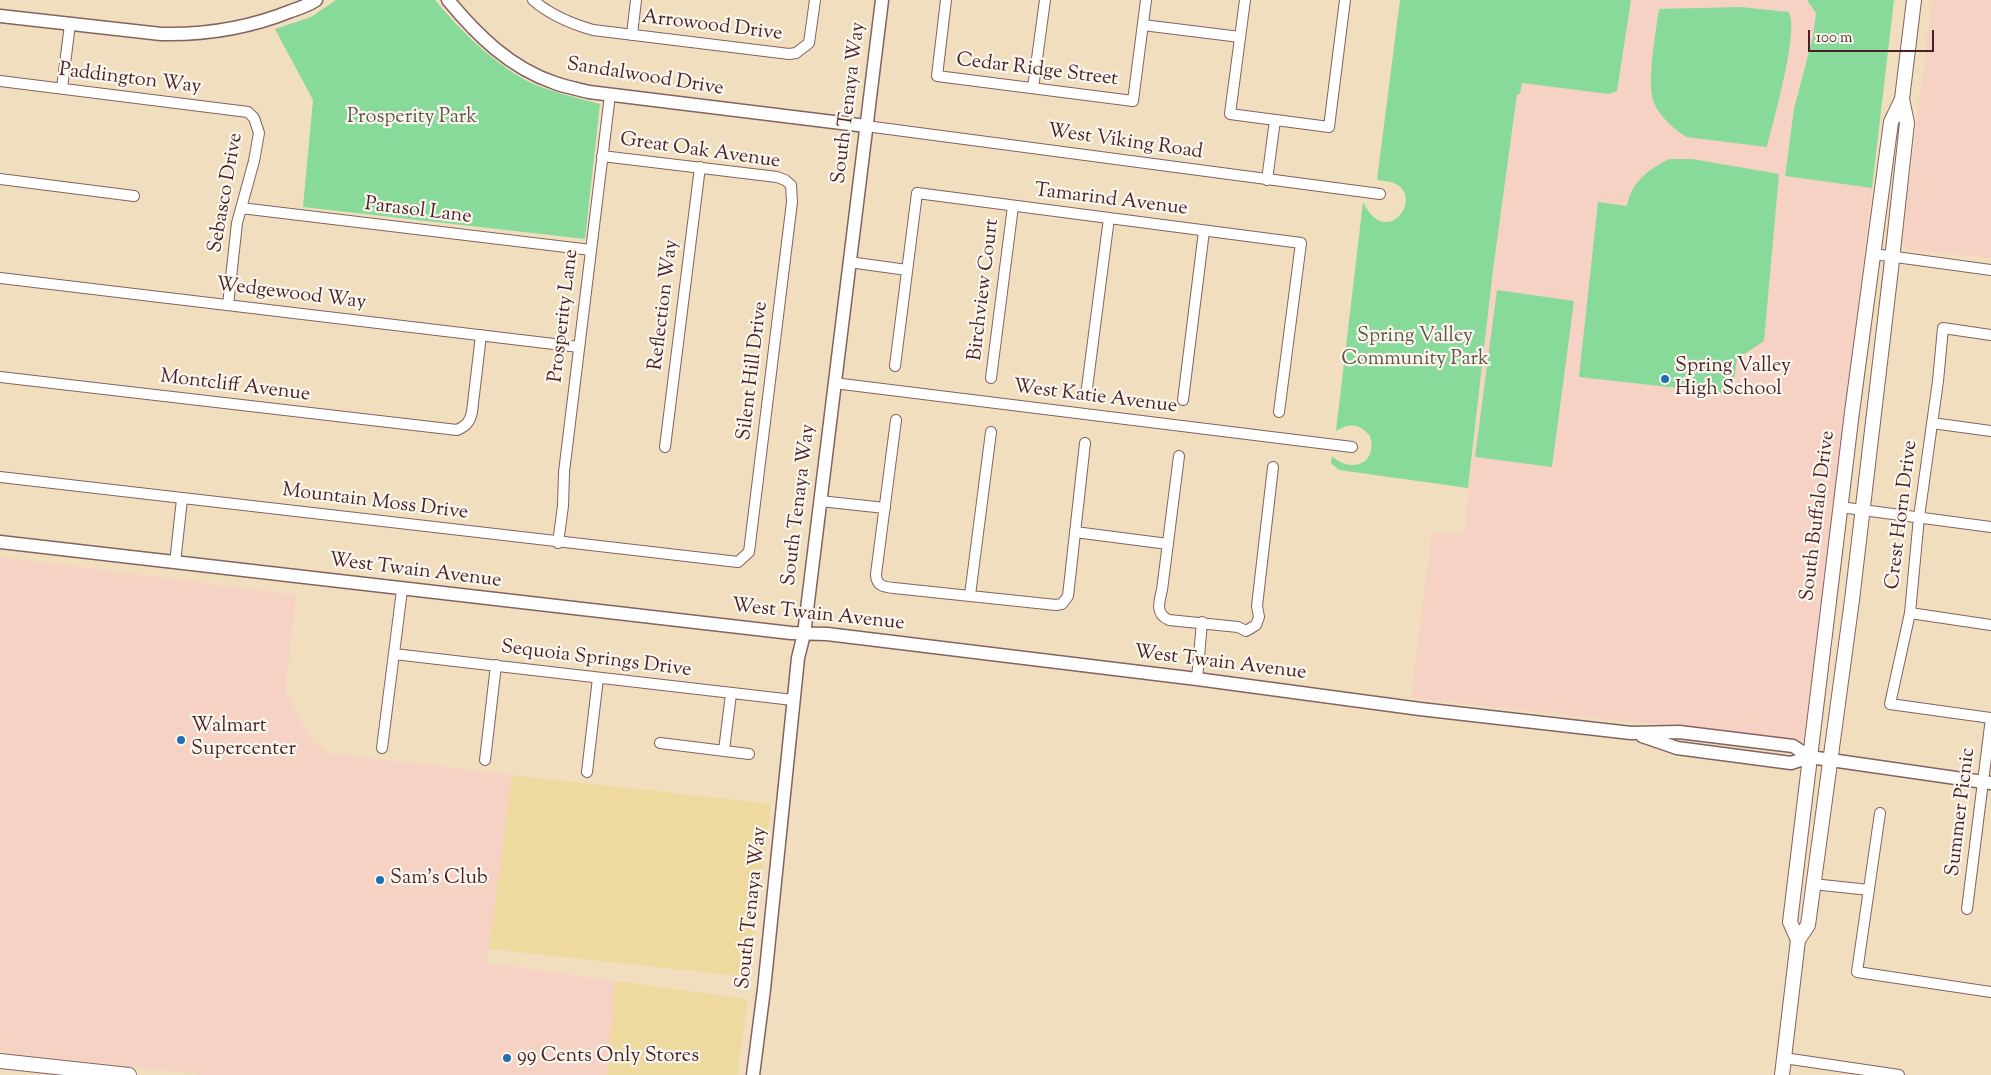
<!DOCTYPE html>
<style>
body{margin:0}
#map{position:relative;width:1991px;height:1075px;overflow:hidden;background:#f1debf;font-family:"Sorts Mill Goudy",serif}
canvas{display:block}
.scale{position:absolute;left:1808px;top:30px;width:126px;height:22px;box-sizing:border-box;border:2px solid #4a1f2b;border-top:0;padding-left:6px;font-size:15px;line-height:18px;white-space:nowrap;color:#4a1f2b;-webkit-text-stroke:4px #fbf7ec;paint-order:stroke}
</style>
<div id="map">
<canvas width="1991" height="1075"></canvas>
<div class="scale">100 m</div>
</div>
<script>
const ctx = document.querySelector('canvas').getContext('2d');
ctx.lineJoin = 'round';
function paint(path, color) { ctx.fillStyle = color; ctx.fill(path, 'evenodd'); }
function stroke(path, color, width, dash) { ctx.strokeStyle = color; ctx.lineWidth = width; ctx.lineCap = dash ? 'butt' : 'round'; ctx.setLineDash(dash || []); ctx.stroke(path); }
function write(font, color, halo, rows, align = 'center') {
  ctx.font = font + ' "Sorts Mill Goudy",serif'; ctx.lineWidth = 4.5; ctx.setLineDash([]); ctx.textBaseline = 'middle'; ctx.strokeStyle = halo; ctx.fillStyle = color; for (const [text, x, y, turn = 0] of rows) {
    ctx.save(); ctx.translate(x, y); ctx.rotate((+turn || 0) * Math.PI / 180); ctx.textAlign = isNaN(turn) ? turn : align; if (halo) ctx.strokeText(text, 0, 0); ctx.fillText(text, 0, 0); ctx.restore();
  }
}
const built = new Path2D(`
 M1583,0H1807L1816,13L1813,36L1803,73L1785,176L1872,188L1806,741L1411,698L1432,532L1464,534L1493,270L1517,94H1520L1522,83Z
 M1932,0H1991V258L1909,250L1902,242Z
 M0,557L296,595L285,690L310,738L327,753L512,775L487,963L615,981L607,1075H205L0,1052Z`);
const green = new Path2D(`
 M336,0H435C459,29 487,57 520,77C544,91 574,97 600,104L585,239L303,207L313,100L275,29L311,17Z
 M1400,0H1631L1617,91L1609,94L1522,83L1520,94H1517L1493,270L1468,488L1339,470L1331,463L1332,456C1351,474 1378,464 1370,436C1359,423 1349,423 1336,431L1363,202C1386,250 1424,199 1396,184C1390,181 1384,181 1377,180Z
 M1807,0H1894L1872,188L1785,176L1794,109L1813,36L1816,13Z
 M1741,7L1788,12C1801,25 1772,126 1767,147L1686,137C1673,128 1661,118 1654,103C1646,84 1656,31 1659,9Z
 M1669,159H1692L1779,174L1764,341L1737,359L1732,394L1579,377L1598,202L1627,206C1631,182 1649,169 1669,159Z
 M1497,290L1574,301L1552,467L1475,457Z`);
const sand = new Path2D(`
 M512,775L771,804L749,977L489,949Z
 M615,981L748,999L737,1075H607Z`);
const minor = new Path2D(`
 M533,0C550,15 572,24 593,30L789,54L796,53L809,43L815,0
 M946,0L937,76L1133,101L1146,0
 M1245,0L1230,114L1329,127L1345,0
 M1143,25L1240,37
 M632,35L636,0
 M0,81L248,112L254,118L259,133L254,161L237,223L228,305
 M62,88L70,24
 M1033,88L1045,0
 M866,126L1380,194
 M0,179L134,196
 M1267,180L1275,120
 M241,208L591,250
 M1874,254L1991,270
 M849,262L907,270
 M0,278L579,347
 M1991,335L1943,328L1938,381L1919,517L1910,613L1890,704L1991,718
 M895,366L917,193L1301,243L1279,412
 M0,377L457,430C466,426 470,422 472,412L481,335
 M991,378L1013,206
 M834,383L1352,447
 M1087,388L1109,218
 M1183,400L1204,231
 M896,420L876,574C876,586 884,587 894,588L1056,605L1062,604L1068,596L1085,443
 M1932,423L1991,431
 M665,447L700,167
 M1179,456L1162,590C1159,602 1155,614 1169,620L1238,627L1246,631L1256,625L1259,617L1257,606L1273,467
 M0,477L738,562L749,552L792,202L791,185L785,180L777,177L602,156
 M820,501L885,508
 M1840,507L1991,527
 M1075,532L1168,544
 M558,543L563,506L564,472L610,95
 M175,563L182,499
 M970,595L991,432
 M1910,613L1991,625
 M394,654L793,700
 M1197,679L1202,622
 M660,743L749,754
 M382,748L402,590
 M724,750L731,694
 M485,760L496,665
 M587,772L598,678
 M1880,813L1857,972L1991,992
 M1813,884L1869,890
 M1967,909L1991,718
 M1784,1058L1899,1075`);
const tertiary = new Path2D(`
 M448,0C477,35 510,68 555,83C566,87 578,89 589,92L866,126
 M0,16L161,34C206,35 249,28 291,11C300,8 309,5 316,0
 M0,542L791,633L827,634L1197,679L1420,709L1631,733L1679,732L1793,746L1810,757L1991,783
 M1642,736L1677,748L1791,763L1810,757
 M753,1075L764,989L798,658L804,634L882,0`);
const secondary = new Path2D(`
 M1798,940L1790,922L1852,412L1891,122L1902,99L1914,0
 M0,1061L129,1075
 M1782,1075L1798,940L1808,925L1852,600L1891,269L1907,123L1902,99`);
const markers = [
 [1665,379,5,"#1f6fb2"],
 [181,740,5,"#1f6fb2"],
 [380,880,5,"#1f6fb2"],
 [507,1058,5,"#1f6fb2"]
];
const streetNames = [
 ["Arrowood Drive",712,27,7],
 ["Cedar Ridge Street",1037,71,7],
 ["Sandalwood Drive",645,78,9],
 ["Paddington Way",130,80,7],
 ["South Tenaya Way",850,103,-83],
 ["West Viking Road",1125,143,8],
 ["Great Oak Avenue",700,152,8],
 ["Sebasco Drive",227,193,-80],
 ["Tamarind Avenue",1111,201,7],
 ["Parasol Lane",418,212,7],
 ["Birchview Court",985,290,-83],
 ["Wedgewood Way",291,295,7],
 ["Reflection Way",665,305,-83],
 ["Prosperity Lane",565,316,-83],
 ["Silent Hill Drive",754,371,-83],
 ["Montcliff Avenue",235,387,7],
 ["West Katie Avenue",1095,398,7],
 ["Mountain Moss Drive",375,503,7],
 ["South Tenaya Way",800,505,-83],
 ["Crest Horn Drive",1903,515,-83],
 ["South Buffalo Drive",1819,516,-83],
 ["West Twain Avenue",415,572,7],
 ["West Twain Avenue",818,616,6],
 ["Sequoia Springs Drive",596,660,7],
 ["West Twain Avenue",1220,664,7],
 ["Summer Picnic",1962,812,-83],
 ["South Tenaya Way",753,908,-84]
];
const parkNames = [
 ["Prosperity Park",412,119],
 ["Spring Valley",1415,338],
 ["Community Park",1415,361]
];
const poiNames = [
 ["Spring Valley",1675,368],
 ["High School",1675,391],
 ["Walmart",191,728],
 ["Supercenter",191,751],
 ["Sam's Club",390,880],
 ["99 Cents Only Stores",517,1058]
];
paint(built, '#f6d2c4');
paint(green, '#88da9b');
paint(sand, '#eeda9e');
stroke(minor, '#84625f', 12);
stroke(tertiary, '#84625f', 15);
stroke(secondary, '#84625f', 16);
stroke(minor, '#fff', 10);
stroke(tertiary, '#fff', 12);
stroke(secondary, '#fff', 14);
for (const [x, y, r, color] of markers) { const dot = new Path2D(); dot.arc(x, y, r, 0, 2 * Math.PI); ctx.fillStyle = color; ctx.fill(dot); stroke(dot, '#fbf7ec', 2); }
write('20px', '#4a1f2b', '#fbf7ec', streetNames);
write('20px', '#5d574d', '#fbf7ec', parkNames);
write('20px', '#4a1f2b', '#fbf7ec', poiNames, 'left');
</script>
